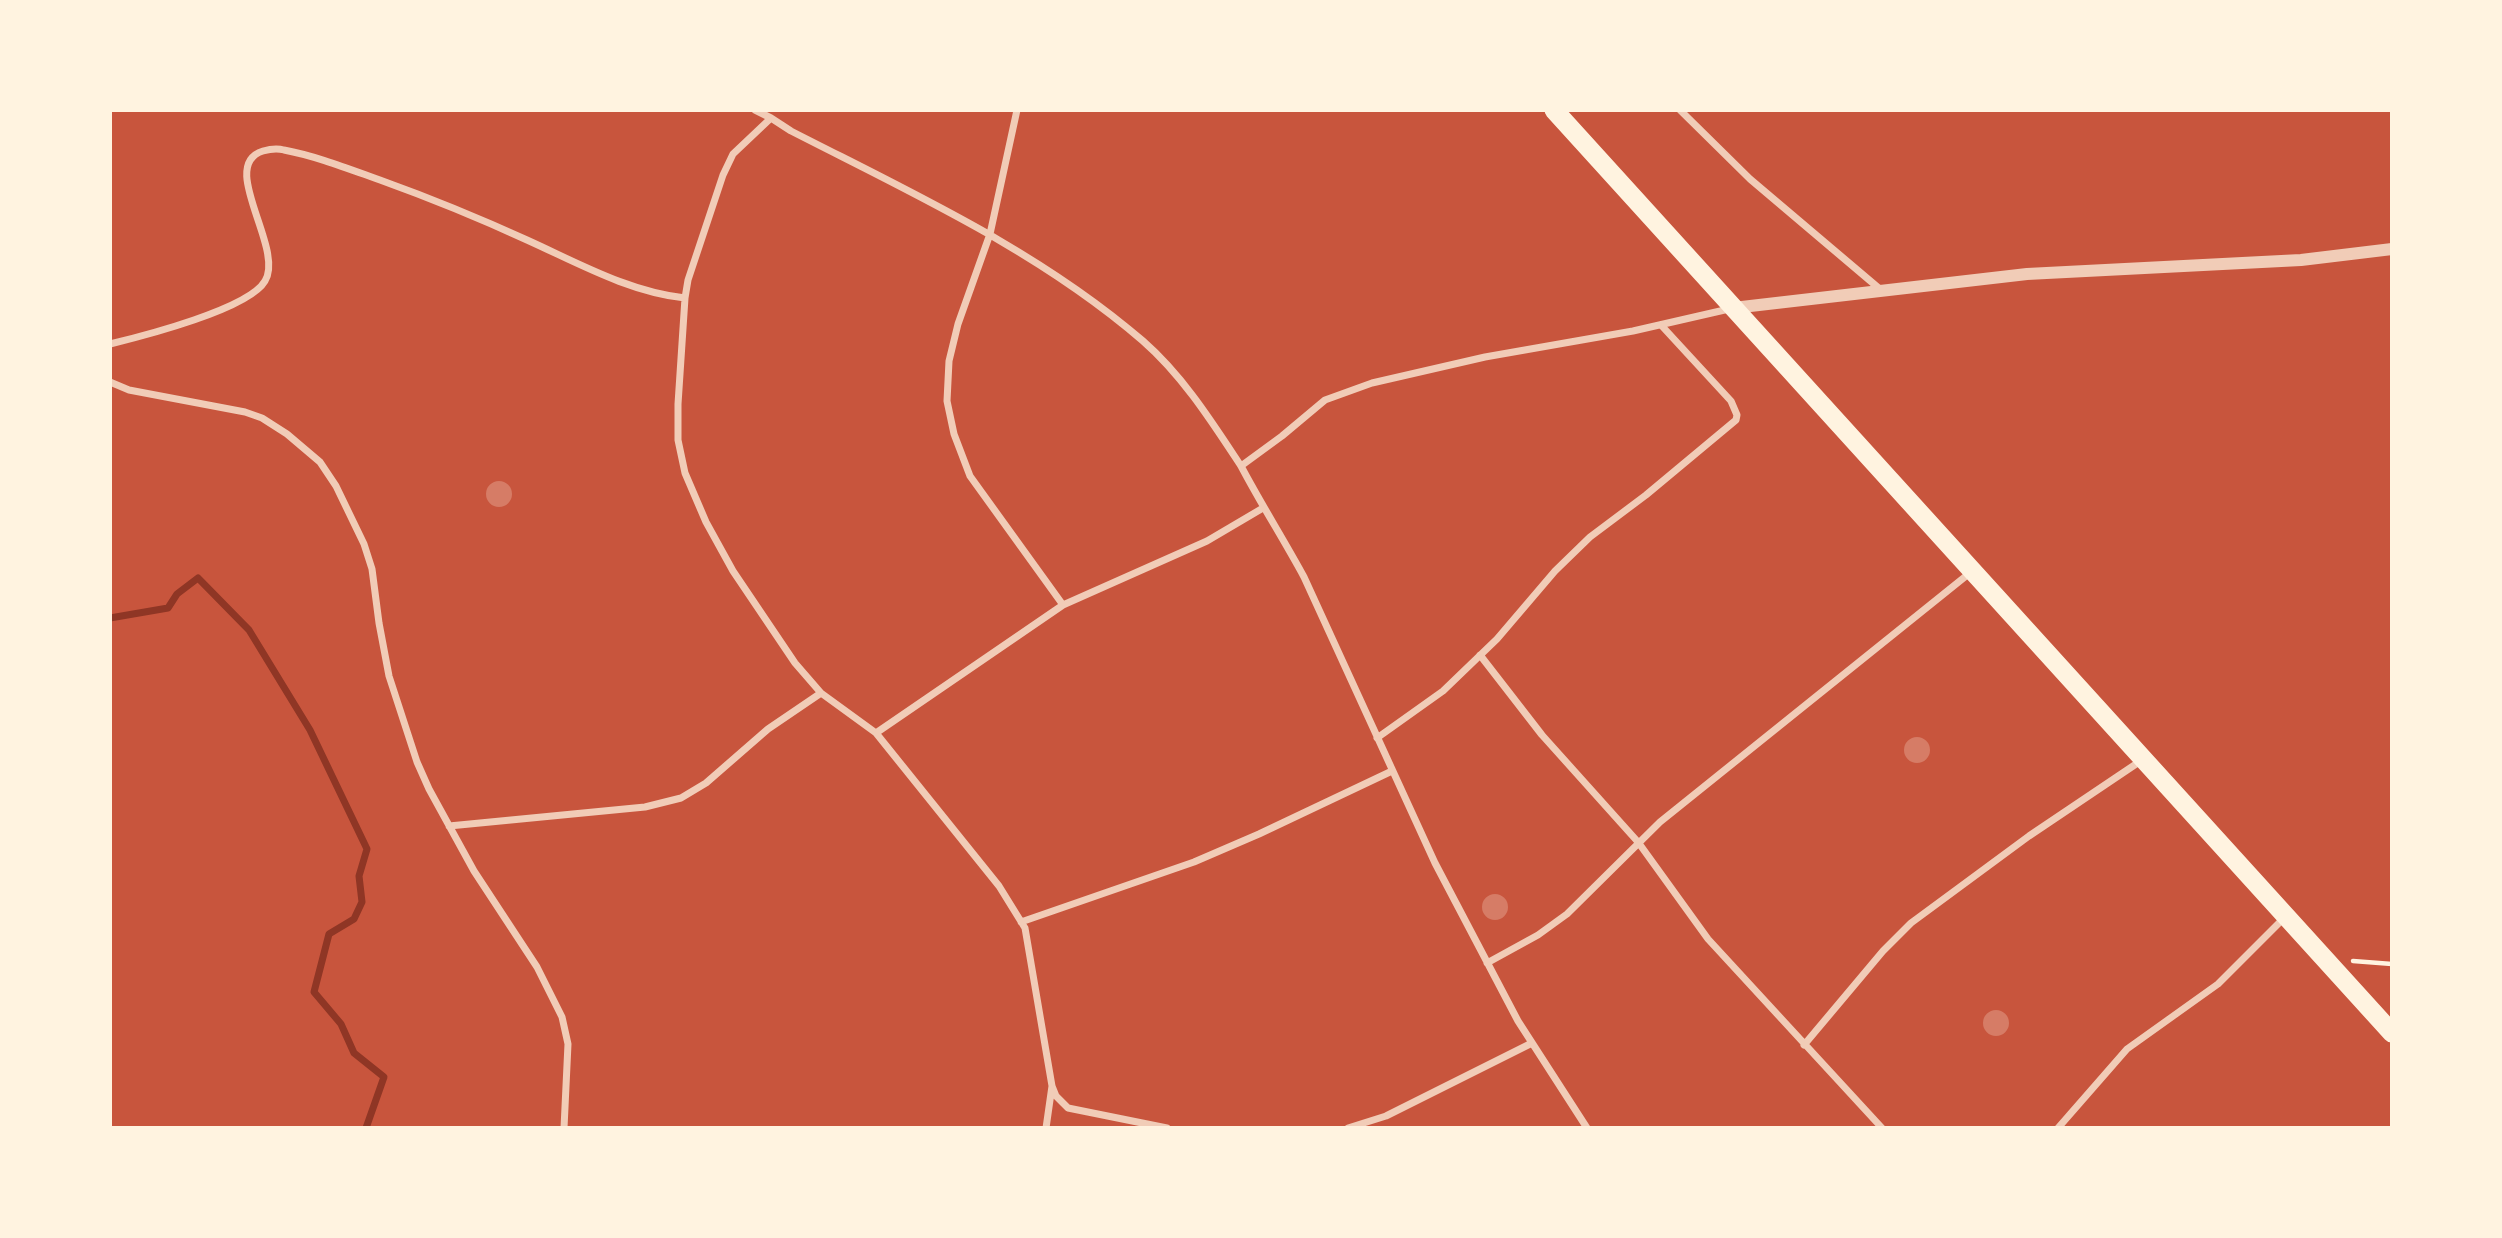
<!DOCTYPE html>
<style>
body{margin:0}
#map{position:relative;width:2502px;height:1238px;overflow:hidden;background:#c8553d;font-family:"Fira Sans Condensed",sans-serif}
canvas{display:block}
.frame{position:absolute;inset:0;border:112px solid #fff3e0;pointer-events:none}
</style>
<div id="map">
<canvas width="2502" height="1238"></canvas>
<div class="frame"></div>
</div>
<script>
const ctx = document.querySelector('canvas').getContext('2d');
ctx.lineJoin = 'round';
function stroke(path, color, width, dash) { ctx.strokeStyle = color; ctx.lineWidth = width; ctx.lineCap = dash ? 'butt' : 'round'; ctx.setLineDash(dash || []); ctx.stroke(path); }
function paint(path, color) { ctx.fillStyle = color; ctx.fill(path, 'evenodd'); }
const stream = new Path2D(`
 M110,618L168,608L177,594L198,578L249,630L310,730L367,849L359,876L362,902L354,919L329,934L314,992L341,1024L354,1053L384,1077L366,1128`);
const building = new Path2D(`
 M486 494a13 13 0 1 1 26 0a13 13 0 1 1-26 0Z
 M1904 750a13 13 0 1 1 26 0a13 13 0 1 1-26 0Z
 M1482 907a13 13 0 1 1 26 0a13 13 0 1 1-26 0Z
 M1983 1023a13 13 0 1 1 26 0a13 13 0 1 1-26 0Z`);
const path = new Path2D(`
 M2353,961L2392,964`);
const minor = new Path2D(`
 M755,110L771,118
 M1017,110L990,234L958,324L949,361L947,401L954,434L970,476L1063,605
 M1680,110L1750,179L1881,290
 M685,298L678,404V440L685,473L706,522L733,571L795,663L821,693L876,733L999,886L1025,928L1052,1086L1056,1096L1068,1108L1167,1128
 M110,344C143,336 249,309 265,281C285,248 217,165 263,151C270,149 277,148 284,150C316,156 349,169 380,180C430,198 479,218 527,240C578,263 629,292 685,298L688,280L723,175L733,154L771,118L791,131C912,193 1039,251 1143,341C1183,376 1212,422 1241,466
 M110,382L129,390L245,412L262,418L287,434L320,462L336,486L364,544L372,569L379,623L389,676L417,762L429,789L474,871L537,967L562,1017L568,1044L564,1128
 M1480,655L1542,735L1638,842L1708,939L1882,1128
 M876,733L1063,605L1207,541L1263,508
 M1377,738L1443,691L1497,639L1555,571L1590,537L1646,495L1736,420L1737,415L1731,401L1661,325
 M449,826L645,807L681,798L706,783L768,729L821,693
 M1021,922L1194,862L1259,834L1392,771
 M1487,963L1538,935L1567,914L1660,822L1971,572
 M1804,1045L1883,951L1911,923L2029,836L2142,760
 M1046,1128L1052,1086
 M1348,1128L1386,1116L1532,1043
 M1587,1128L1518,1021L1435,863L1304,577C1284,540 1261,504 1241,466L1282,436L1325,400L1372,383L1485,357L1633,331L1729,309
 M2058,1128L2127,1049L2218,984L2285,917`);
const tertiary = new Path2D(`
 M1733,308L2027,274L2301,260L2392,249`);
const trunk = new Path2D(`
 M1554,110L2392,1033`);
stroke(stream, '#8f3625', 7);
paint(building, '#d67c66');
stroke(path, '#fff3e0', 4.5);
stroke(minor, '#f1ccb7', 7);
stroke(tertiary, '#f1ccb7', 12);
stroke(trunk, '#fff3e0', 19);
</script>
